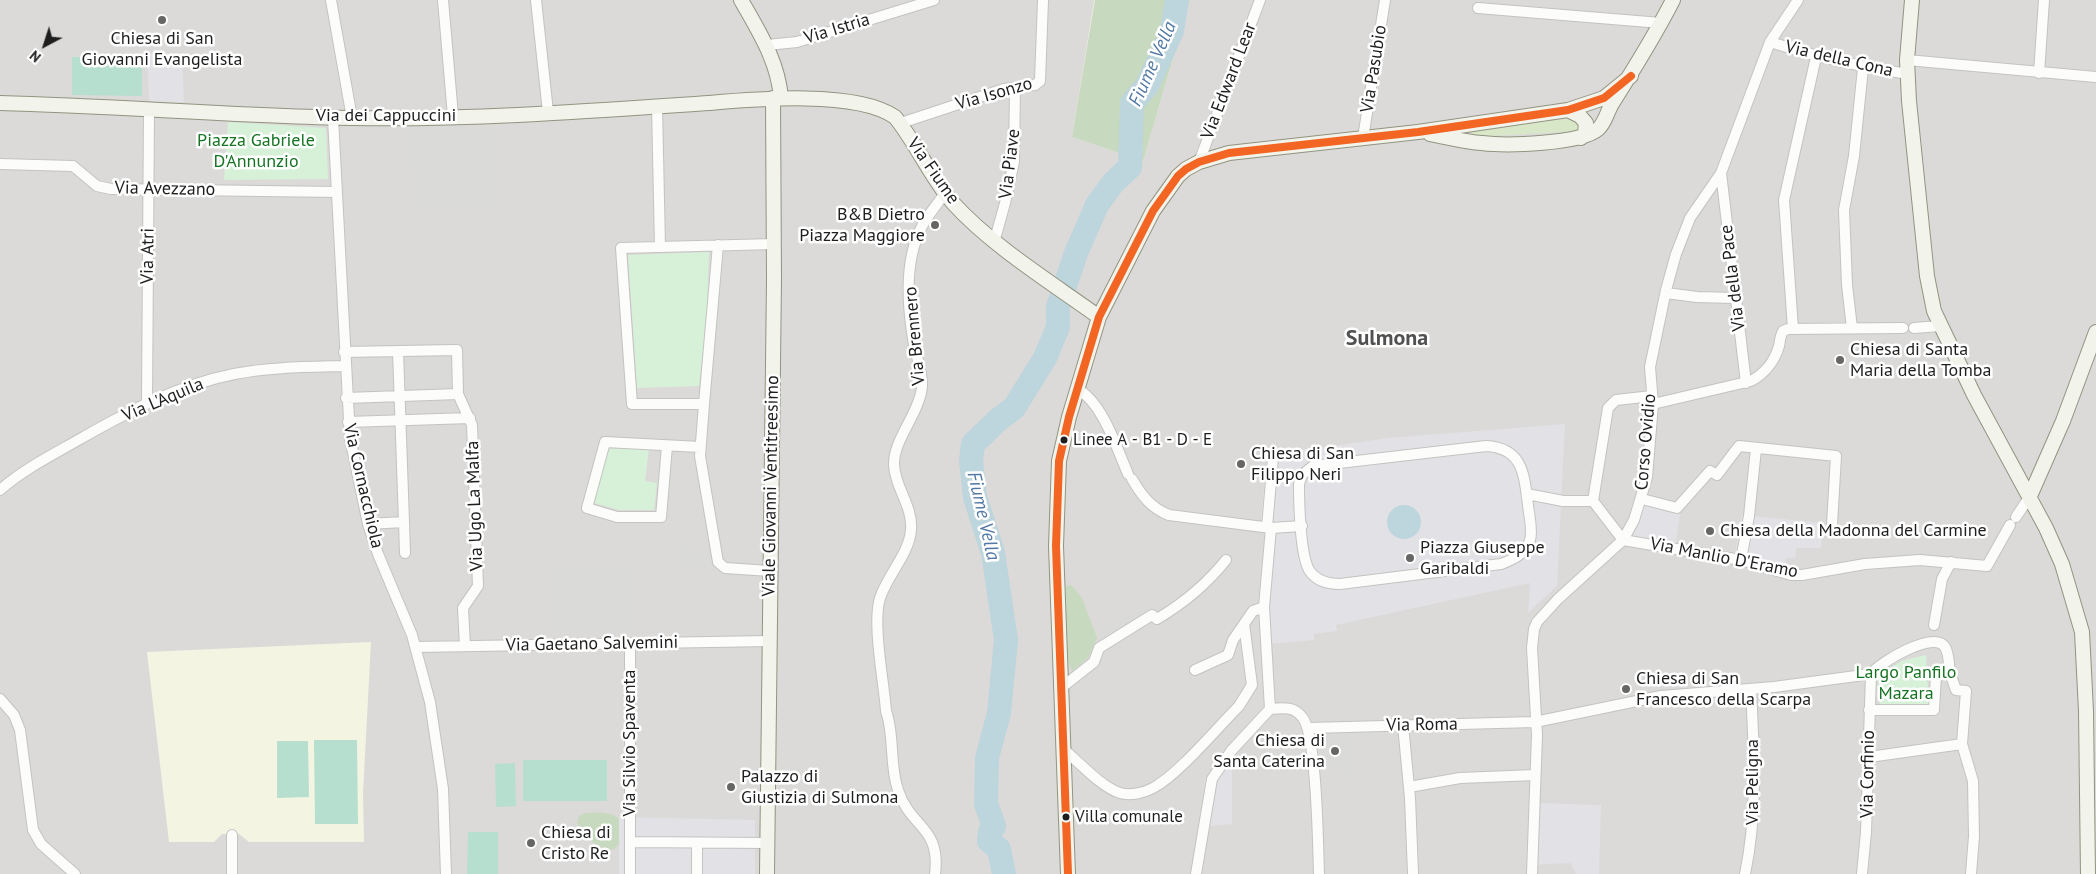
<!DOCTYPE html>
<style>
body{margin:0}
#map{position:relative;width:2096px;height:874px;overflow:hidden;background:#ecebe7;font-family:"PT Sans",sans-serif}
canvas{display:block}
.north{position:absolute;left:20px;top:20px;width:50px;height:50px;-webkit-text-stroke:4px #fff;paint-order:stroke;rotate:220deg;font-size:14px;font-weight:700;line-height:20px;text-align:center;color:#1e1e1e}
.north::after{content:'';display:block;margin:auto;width:18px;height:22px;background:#1e1e1e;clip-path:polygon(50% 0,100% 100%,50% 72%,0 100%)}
</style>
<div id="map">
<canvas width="2096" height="874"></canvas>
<div class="north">N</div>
</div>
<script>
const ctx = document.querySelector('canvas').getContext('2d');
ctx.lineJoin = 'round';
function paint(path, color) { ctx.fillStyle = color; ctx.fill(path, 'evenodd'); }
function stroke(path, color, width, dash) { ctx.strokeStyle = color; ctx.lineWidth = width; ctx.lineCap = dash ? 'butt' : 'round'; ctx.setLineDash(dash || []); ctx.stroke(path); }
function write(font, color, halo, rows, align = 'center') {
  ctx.font = font + ' "PT Sans",sans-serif'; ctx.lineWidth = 5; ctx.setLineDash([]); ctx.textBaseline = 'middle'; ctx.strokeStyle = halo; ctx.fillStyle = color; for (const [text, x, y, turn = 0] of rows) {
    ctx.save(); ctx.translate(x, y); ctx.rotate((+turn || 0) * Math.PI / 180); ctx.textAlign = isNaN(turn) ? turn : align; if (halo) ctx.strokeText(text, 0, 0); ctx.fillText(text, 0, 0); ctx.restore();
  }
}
const residential = new Path2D(`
 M0,0H1094L1072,137L1143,161L1190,0H2096V874H0Z`);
const education = new Path2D(`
 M371,642L363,793L364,842H249L239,834H222L214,842H169L147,652Z`);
const religious = new Path2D(`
 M408,129H493L495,210L415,212Z
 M450,359L451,387L357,389V361Z
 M680,547L706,550L712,572L675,569Z
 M552,569L635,570L633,629L553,630Z
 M1144,608L1152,623L1104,651L1093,632Z
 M1315,732H1355L1353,774L1318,770Z`);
const grass = new Path2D(`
 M1573,118L1580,126L1578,131L1474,137L1470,135L1474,130Z`);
const forest = new Path2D(`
 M1095,0H1190L1143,161L1072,137Z
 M1071,585L1082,598L1097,638L1088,658L1072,671L1066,656V586Z
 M585,813C599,812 611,811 622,821L621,842L614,849C600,853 581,834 577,822L579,816Z`);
const park = new Path2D(`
 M228,122L326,128L328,179L224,180Z
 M709,252L707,314L699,386L637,388L628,255Z
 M608,447L649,449L645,481L657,483L654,510H619L594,503Z
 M1926,655L1929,706L1880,705L1878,677L1901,661Z`);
const pitch = new Path2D(`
 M72,57H142V96L72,95Z
 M314,740H357L358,824H315Z
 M277,741H308L309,797L277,798Z
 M523,760H607V801H523Z
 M515,763L516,806L496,807L495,764Z
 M468,832H498V874H467Z`);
const plaza = new Path2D(`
 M182,53L184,102L149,101L147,54Z
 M1565,424L1557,586L1528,613L1530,583L1336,625L1337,631L1314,634V640L1271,644L1258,602L1265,532L1261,520L1267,452L1319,448L1389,438Z
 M1647,498L1681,506L1676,543L1631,536Z
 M1742,515L1823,523L1821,548H1796L1795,558H1786L1785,569L1734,558Z
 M1229,750L1232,752V824L1199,827L1205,779Z
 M1534,803L1601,805L1599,874H1576L1570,863L1532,865Z
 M619,817L755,820V874H619Z`);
const water = new Path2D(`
 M1387 522a17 17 0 1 1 34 0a17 17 0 1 1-34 0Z`);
const river = new Path2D(`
 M1004,874L999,849L989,841L990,832L994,826L986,804L987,758L999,713L1006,640L993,553L975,497L971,461L973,444L999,419L1014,408L1045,358L1058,327V307L1076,253L1097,205L1113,183L1130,167L1132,103L1147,86L1172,31L1177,0`);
const street = new Path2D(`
 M331,0L352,118
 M443,0L453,116
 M536,0L548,112
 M1478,8L1661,23
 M1770,42C1816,57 1860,67 1908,74
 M767,45L797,42L934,0
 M1907,60L2096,77
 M2039,73L2044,0
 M657,106L660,247
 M333,118L350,438L368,524L378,554L412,635L430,702L443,789L446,874
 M901,123L1004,89L1035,85L1040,81L1043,0
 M1363,138L1385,0
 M1199,162L1260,0
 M0,164L73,166L97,186L111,189L337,192
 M1721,173L1746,383
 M995,239L1005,203L1014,162L1015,87
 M718,245L704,404H632L621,248L774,244
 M1666,293L1697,297L1734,298
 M1852,328L1847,285L1844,210L1854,156L1863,68
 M1914,328L1940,326
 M1793,329L1784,200L1816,57
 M344,352L457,350L458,394L346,398
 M1077,389C1102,401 1117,449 1128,474
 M458,394L472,425L478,586L463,608L465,646
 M147,403L149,109
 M704,404L700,456L718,562L725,568L770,571
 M1653,404L1751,381C1765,373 1774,363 1779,346C1780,341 1780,336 1783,331L1788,329L1903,328
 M348,422L470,418
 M667,446L661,517H617L587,508L605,442L700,447
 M1486,446C1524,448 1524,476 1528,505C1529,516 1533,529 1530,540C1526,554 1512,560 1501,564L1340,584C1329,584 1316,581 1309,570C1300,554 1299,502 1299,484L1302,475L1313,466Z
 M1132,479C1142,496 1151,508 1169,515L1271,528L1302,526
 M0,490C24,469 52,455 80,439C129,411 179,385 234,374C270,367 308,367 345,366
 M1527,494L1563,501H1593L1623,540
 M1642,499L1677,508L1710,471L1717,475L1739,446L1836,456L1832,525
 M1593,501L1608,408L1616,400L1652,396
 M2016,517L2030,496
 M404,522L405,553
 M368,524L404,522L398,351
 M1267,527L1273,458
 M1623,540L1741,560L1791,575H1802L1865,564L1920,560L1987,566L2010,525
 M1741,560L1749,516L1756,449
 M1934,625L1942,579L1951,562
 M630,643V842
 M416,647L769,641
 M1195,670L1228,655L1233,640L1244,624
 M1950,673L1956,690L1966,691L1962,744L1973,781L1974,836L1971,874
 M1061,688L1094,662L1099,648L1152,615L1157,619C1184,603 1206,585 1226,560
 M0,699L14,715L20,730L33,830L41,844L75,874
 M1270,709C1282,708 1294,706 1302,717C1317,733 1318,847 1319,874
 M1270,709L1264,607L1271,528
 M1869,710H1934L1936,675L1950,673C1949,666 1949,653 1945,647C1934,630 1880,662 1871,674
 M1403,725L1410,798L1413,873
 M1309,728L1535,722L1661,696L1774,687L1871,674
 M1062,748C1078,761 1101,787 1120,793C1130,796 1144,793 1153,788C1179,774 1217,728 1239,706L1252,685L1244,624L1253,611L1264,607
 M1869,757L1962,744
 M1409,787L1460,778L1535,775
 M232,835V874
 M697,843V874
 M630,874V842L767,843
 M935,874C941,826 910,828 898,790C889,764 895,736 886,711C884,682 872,624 880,598C888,574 909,554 911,530C913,506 895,488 894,465C893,440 919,414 922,387C923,371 915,354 913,339C907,301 904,255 925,221C931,211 939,202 945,193
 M1196,874L1212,779L1231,751L1270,709
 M1532,874L1537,735L1532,648L1534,629L1537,622L1558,599L1623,540L1634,520L1647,477L1653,404L1650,367L1666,290L1676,254L1690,218L1721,173L1770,42L1798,0
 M1745,874C1758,812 1754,751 1751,689
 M1862,874L1866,832L1871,674`);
const secondary = new Path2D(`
 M741,0C759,32 778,61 781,98
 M1912,0L1907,60L1909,101L1927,276L1934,311L1974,395L2046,528L2062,564L2082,632L2086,711L2088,874
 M0,103C117,106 235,116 352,118C471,120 591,111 709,103C755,99 857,90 895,117C917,144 930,177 953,203C992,246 1052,283 1099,317
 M1568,110L1580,116L1586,123L1585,133L1581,138
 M1430,134C1447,137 1465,142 1482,143C1506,146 1581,144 1598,129C1606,122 1607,111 1613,102C1634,69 1655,35 1673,0
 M2030,496L2063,421L2096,332
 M767,874L774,279L773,98
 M1068,874L1056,546L1059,461L1069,417L1099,317L1153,211L1178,176L1186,169L1199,162L1229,153L1418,132L1568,110L1604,98L1631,76`);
const bus1 = new Path2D(`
 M1068,874L1056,546L1059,461L1069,417L1099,317L1153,211L1178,176L1186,169L1199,162L1229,153L1418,132L1568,110L1604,98L1631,76`);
const markers = [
 [162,20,5,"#666664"],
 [935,225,5,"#666664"],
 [1840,360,5,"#666664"],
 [1064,440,4.5,"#1e1e1e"],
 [1241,464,5,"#666664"],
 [1710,531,5,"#666664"],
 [1410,558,5,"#666664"],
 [1626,689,5,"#666664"],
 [1335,751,5,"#666664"],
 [731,787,5,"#666664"],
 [1066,817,4.5,"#1e1e1e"],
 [531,843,5,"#666664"]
];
const busNames = [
 ["Linee A - B1 - D - E",1073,440],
 ["Villa comunale",1075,817]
];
const streetNames = [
 ["Via Istria",837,29,-17],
 ["Via della Cona",1839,59,13],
 ["Via Pasubio",1374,69,-81],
 ["Via Edward Lear",1229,81,-69],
 ["Via Isonzo",994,94,-16],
 ["Via dei Cappuccini",386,116],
 ["Via Piave",1010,164,-83],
 ["Via Fiume",933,171,55],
 ["Via Avezzano",165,189,1],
 ["Via Atri",148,256,-89],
 ["Via della Pace",1733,278,-97],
 ["Via Brennero",915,336,-95],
 ["Via L'Aquila",163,400,-23],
 ["Corso Ovidio",1646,442,-85],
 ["Via Cornacchiola",363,486,77],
 ["Viale Giovanni Ventitreesimo",771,486,-89],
 ["Via Ugo La Malfa",475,506,-92],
 ["Via Manlio D'Eramo",1724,558,11],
 ["Via Gaetano Salvemini",592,644,-1],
 ["Via Roma",1422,725,-1],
 ["Via Silvio Spaventa",630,743,-90],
 ["Via Corfinio",1868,774,-89],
 ["Via Peligna",1753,782,-90]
];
const poiNames = [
 ["Chiesa di San",162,39,"center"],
 ["Giovanni Evangelista",162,60,"center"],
 ["B&B Dietro",925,215,"right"],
 ["Piazza Maggiore",925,236,"right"],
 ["Chiesa di Santa",1850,350],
 ["Maria della Tomba",1850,371],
 ["Chiesa di San",1251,454],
 ["Filippo Neri",1251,475],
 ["Chiesa della Madonna del Carmine",1720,531],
 ["Piazza Giuseppe",1420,548],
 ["Garibaldi",1420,569],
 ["Chiesa di San",1636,679],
 ["Francesco della Scarpa",1636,700],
 ["Chiesa di",1325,741,"right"],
 ["Santa Caterina",1325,762,"right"],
 ["Palazzo di",741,777],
 ["Giustizia di Sulmona",741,798],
 ["Chiesa di",541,833],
 ["Cristo Re",541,854]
];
const parkNames = [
 ["Piazza Gabriele",256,141],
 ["D'Annunzio",256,162],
 ["Largo Panfilo",1906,673],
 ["Mazara",1906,694]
];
const waterNames = [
 ["Fiume Vella",1153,64,-66],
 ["Fiume Vella",983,516,77]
];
const districtNames = [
 ["Sulmona",1387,339]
];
paint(residential, '#dbdad8');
paint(education, '#f4f4e3');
paint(religious, '#dadad8');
paint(grass, '#d8e7c8');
paint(forest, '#c7d9be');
paint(park, '#d7f0d8');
paint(pitch, '#b6dfcf');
paint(plaza, '#e2e1e5');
paint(water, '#bdd5dc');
stroke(river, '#bdd5dc', 24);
stroke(street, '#c3c3c1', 12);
stroke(secondary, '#929481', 16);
stroke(street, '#fcfcfb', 10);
stroke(secondary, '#f2f3eb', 14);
stroke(bus1, '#f26522', 8);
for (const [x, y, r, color] of markers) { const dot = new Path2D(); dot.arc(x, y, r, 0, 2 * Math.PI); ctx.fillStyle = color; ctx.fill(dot); stroke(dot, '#fff', 2); }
write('17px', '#1e1e1e', '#fff', busNames, 'left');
write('18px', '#1e1e1e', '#fff', streetNames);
write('18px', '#1e1e1e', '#fff', poiNames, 'left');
write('18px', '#157321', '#fff', parkNames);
write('italic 19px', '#5379a5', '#fff', waterNames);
write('bold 22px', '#515151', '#fff', districtNames);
</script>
